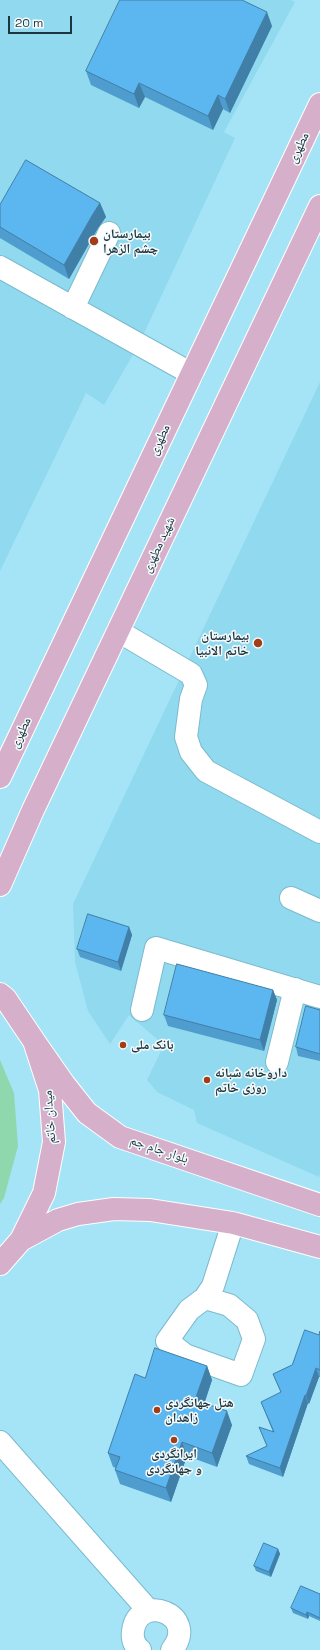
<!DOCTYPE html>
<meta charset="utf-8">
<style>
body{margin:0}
#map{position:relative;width:320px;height:1650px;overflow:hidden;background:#a5e4f7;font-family:"Space Grotesk",sans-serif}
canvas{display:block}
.scale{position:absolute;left:8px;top:16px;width:64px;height:18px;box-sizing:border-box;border:2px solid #1d363e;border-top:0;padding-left:5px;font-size:12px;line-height:14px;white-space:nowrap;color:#1d363e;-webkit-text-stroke:3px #f5fbfd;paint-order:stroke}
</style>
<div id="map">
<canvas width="320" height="1650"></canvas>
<div class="scale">20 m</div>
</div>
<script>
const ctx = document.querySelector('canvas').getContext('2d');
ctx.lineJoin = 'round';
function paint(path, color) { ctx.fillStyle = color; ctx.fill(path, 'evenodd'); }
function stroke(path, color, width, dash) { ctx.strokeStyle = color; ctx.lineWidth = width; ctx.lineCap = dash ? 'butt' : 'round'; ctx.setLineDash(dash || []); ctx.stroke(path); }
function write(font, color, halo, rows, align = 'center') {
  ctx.font = font + ' "Space Grotesk","Noto Naskh Arabic",sans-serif'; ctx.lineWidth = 3; ctx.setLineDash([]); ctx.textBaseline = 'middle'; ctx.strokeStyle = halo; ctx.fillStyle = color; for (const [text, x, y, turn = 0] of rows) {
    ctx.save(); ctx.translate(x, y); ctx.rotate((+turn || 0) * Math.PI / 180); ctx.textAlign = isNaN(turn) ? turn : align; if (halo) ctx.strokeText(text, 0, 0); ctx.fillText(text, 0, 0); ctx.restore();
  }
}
const built = new Path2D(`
 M0,0H291L295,2L224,132L235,138L139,344L104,405L86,393L0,571Z
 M320,382V1174L319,1177L197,1123L194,1110L157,1092L147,1080L164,1045L129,1015L110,1044L88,1011L75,962L73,904Z`);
const green = new Path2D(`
 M0,1060L14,1093L18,1146L4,1198L0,1204Z`);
const minor = new Path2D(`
 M0,267L192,374
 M73,308L109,233
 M118,631L191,674L196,685L191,699L186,737L191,752L206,771L320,832
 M291,898L320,911
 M142,1010L156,948L320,997
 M277,1062L295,989
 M205,1298L229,1305L247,1320L254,1339L241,1375L185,1355L167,1341L189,1310L205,1298L213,1286L233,1223
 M0,1442L149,1611
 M140,1650C134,1645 132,1638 133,1631C138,1592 200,1614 172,1650`);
const major = new Path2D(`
 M0,777L320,104
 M0,885L33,810L320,206
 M0,994L5,998L34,1041L50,1090L54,1142L44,1193L21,1240L0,1264
 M34,1041L64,1084L87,1113L120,1137L320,1205
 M21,1240L58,1220L78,1214L114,1209L150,1210L233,1223L320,1247`);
const wall = new Path2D(`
 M272,26L230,113L223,109L213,130L145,97L139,108L91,85L86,71Z
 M100,203L106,217L98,228L69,279L0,238V205Z
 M129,927L132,935L121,971L80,957L77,949Z
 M273,990L277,1000L264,1051L168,1026L164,1015Z
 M320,1010V1061L298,1056L296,1047Z
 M320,1331V1377H319L309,1404L308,1403L283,1477L249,1464L246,1456L267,1446L259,1427L273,1432L261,1402L281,1393L273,1374L292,1365L319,1335Z
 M207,1366L212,1380L204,1403L232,1425L217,1467L187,1456L171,1502L120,1484L115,1470L116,1468L113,1467L108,1453L145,1378Z
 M278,1549L280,1554L271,1577L256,1571L254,1566Z
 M320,1594V1621L309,1616L308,1619L293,1613L291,1608Z`);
const shadedWall = new Path2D(`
 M267,12L272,26L230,113L225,99Z
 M139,83L145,97L139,108L134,94Z
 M218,95L223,109L213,130L208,116Z
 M100,203L106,217L98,228L69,279L64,265L93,214Z
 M129,927L132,935L121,971L118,962Z
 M273,990L277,1000L264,1051L260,1040Z
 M207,1366L212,1380L201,1414L195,1400Z
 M316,1368L319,1377L309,1404L306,1396Z
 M305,1395L308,1403L283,1477L280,1468Z
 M227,1411L232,1425L217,1467L212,1453Z
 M182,1442L187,1456L171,1502L166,1488Z
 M278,1549L280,1554L271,1577L269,1572Z
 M307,1612L309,1616L308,1619L306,1615Z`);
const building = new Path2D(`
 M120,0H242L267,12L225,99L218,95L208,116L139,83L134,94L86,71Z
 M26,160L100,203L93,214L64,265L0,227V205Z
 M88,914L129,927L118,962L77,949Z
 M177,964L273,990L260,1040L164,1015Z
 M306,1006L320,1010V1054L296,1047Z
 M305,1330L319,1335L320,1331V1370L316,1368L306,1396L305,1395L280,1468L246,1456L267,1446L259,1427L274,1432L261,1402L281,1392L273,1374L292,1365Z
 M155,1348L207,1366L195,1400L227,1411L212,1453L182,1442L166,1488L115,1470L120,1457L108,1453L135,1374L145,1378Z
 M264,1543L278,1549L269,1572L254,1566Z
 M301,1586L320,1594V1618L307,1612L306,1615L291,1608Z`);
const markers = [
 [94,241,5,"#a33d17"],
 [258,643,5,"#a33d17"],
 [123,1045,4,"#a33d17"],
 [207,1080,4,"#a33d17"],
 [157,1410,4,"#a33d17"],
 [174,1440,4,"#a33d17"]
];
const streetNames = [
 ["مطهری",299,148,-65],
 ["مطهری",160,440,-65],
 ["شهید مطهری",159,545,-65],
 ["مطهری",21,733,-65],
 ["میدان خاتم",50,1117,-94],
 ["بلوار جام جم",159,1150,19]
];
const poiNames = [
 ["بیمارستان",103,234],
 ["چشم الزهرا",103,249],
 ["بیمارستان",249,636,"right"],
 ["خاتم الانبیا",249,651,"right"],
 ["بانک ملی",131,1045],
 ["داروخانه شبانه",215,1073],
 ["روزی خاتم",215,1088],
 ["هتل جهانگردی",165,1403],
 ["زاهدان",165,1418],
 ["ایرانگردی",174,1454,"center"],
 ["و جهانگردی",174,1469,"center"]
];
paint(built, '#90d9ef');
paint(green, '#8fd8ae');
stroke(minor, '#7cbacc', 24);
stroke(major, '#fff', 24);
stroke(minor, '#fff', 22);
stroke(major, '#d6b0ca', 22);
paint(wall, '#4f9dce');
paint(shadedWall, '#407fa7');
paint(building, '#5cb6ef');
stroke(building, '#407fa7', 1);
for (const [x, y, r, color] of markers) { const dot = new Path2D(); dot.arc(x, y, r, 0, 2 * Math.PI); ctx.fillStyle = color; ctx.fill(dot); stroke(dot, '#f5fbfd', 1.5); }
write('13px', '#1d363e', '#f5fbfd', streetNames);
write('bold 13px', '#1d363e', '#f5fbfd', poiNames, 'left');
</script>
